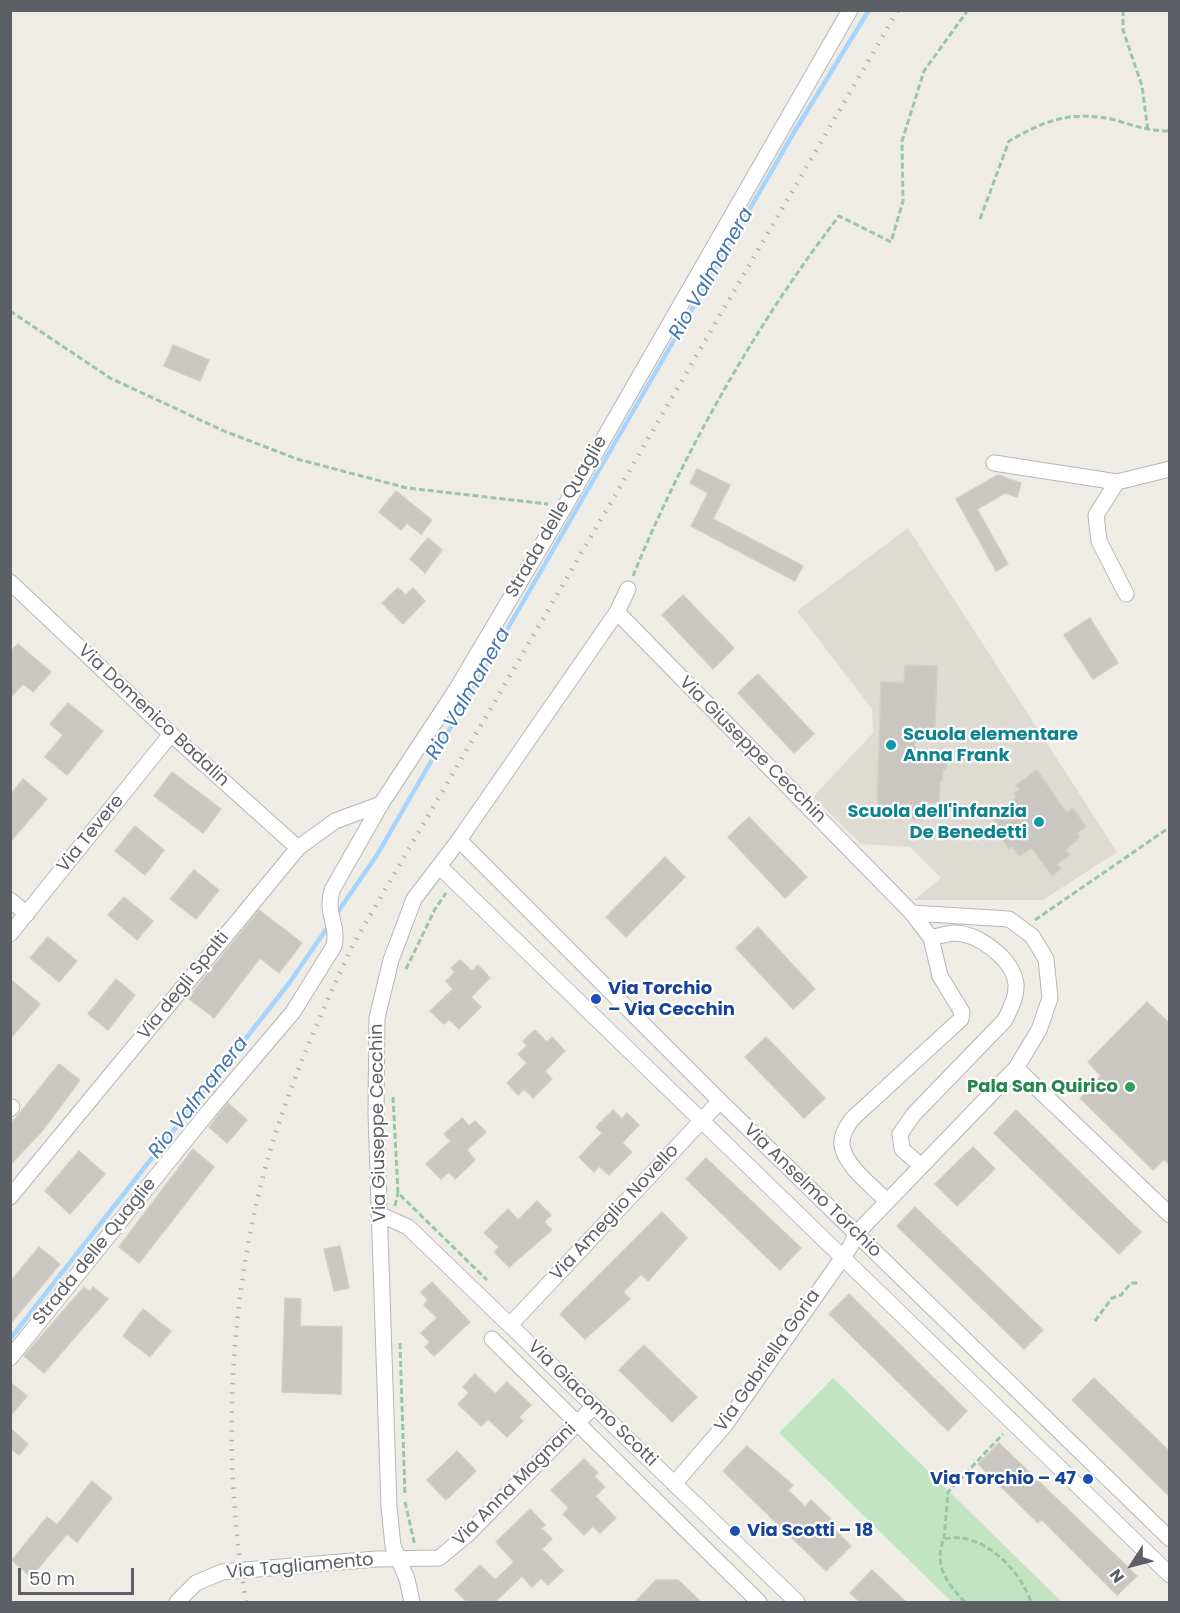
<!DOCTYPE html>
<meta charset="utf-8">
<style>
body{margin:0}
#map{position:relative;width:1180px;height:1613px;overflow:hidden;background:#eeece4;font-family:Poppins,sans-serif}
canvas{display:block}
.frame{position:absolute;inset:0;border:12px solid #5c5f64;pointer-events:none}
.north{position:absolute;left:1102px;top:1535px;width:60px;height:60px;-webkit-text-stroke:4px #fff;paint-order:stroke;rotate:234deg;font-size:16px;font-weight:700;line-height:24px;text-align:center;color:#5c5f64}
.north::after{content:'';display:block;margin:auto;width:21px;height:27px;background:#5c5f64;clip-path:polygon(50% 0,100% 100%,50% 72%,0 100%)}
.scale{position:absolute;left:18px;top:1568px;width:116px;height:27px;box-sizing:border-box;border:3px solid #5c5f64;border-top:0;padding-left:8px;font-size:18px;line-height:21px;white-space:nowrap;color:#5c5f64;-webkit-text-stroke:4px #fff;paint-order:stroke}
</style>
<div id="map">
<canvas width="1180" height="1613"></canvas>
<div class="frame"></div>
<div class="north">N</div>
<div class="scale">50 m</div>
</div>
<script>
const ctx = document.querySelector('canvas').getContext('2d');
ctx.lineJoin = 'round';
function paint(path, color) { ctx.fillStyle = color; ctx.fill(path, 'evenodd'); }
function stroke(path, color, width, dash) { ctx.strokeStyle = color; ctx.lineWidth = width; ctx.lineCap = dash ? 'butt' : 'round'; ctx.setLineDash(dash || []); ctx.stroke(path); }
function write(font, color, halo, rows, align = 'center') {
  ctx.font = font + ' Poppins,sans-serif'; ctx.lineWidth = 4.5; ctx.setLineDash([]); ctx.textBaseline = 'middle'; ctx.strokeStyle = halo; ctx.fillStyle = color; for (const [text, x, y, turn = 0] of rows) {
    ctx.save(); ctx.translate(x, y); ctx.rotate((+turn || 0) * Math.PI / 180); ctx.textAlign = isNaN(turn) ? turn : align; if (halo) ctx.strokeText(text, 0, 0); ctx.fillText(text, 0, 0); ctx.restore();
  }
}
const education = new Path2D(`
 M908,528L1117,852L1043,900H914L941,878L910,847L861,844L813,797L873,733L872,709L797,611Z`);
const green = new Path2D(`
 M833,1378L1062,1602H952L779,1433Z`);
const stream = new Path2D(`
 M335,916L377,855L793,134L869,10
 M10,1339L290,982L329,925`);
const building = new Path2D(`
 M173,345L209,360L200,381L164,366Z
 M697,469L730,485L713,519L803,566L795,581L691,526L708,493L690,483Z
 M998,475L1021,483L1017,497L1005,493L977,509L1008,564L996,571L956,499Z
 M396,491L432,520L421,534L407,523L401,530L379,512Z
 M428,538L442,550L425,573L410,559Z
 M398,588L406,595L413,588L425,601L403,624L382,603Z
 M683,595L734,648L713,669L662,615Z
 M1090,618L1118,663L1093,679L1064,635Z
 M18,644L51,672L33,692L23,684L10,698V652Z
 M905,665L937,666L935,730H915V754L946,756V769H943L942,781H940L939,803H923L922,820L886,818L887,811L877,810L881,682L904,683Z
 M758,674L814,734L794,753L738,693Z
 M68,703L103,731L67,775L45,757L63,735L50,724Z
 M1037,770L1063,808L1067,813L1073,808L1086,827L1077,833L1080,837L1066,850L1070,855L1057,864L1061,869L1052,876L1032,848L1019,856L1013,847L1009,849L1001,837L1005,835L993,817L1016,797L1014,793L1019,790L1016,785Z
 M172,772L221,809L203,833L154,796Z
 M23,779L47,799L10,842V795Z
 M749,817L807,877L785,898L728,837Z
 M135,826L164,850L145,875L115,851Z
 M665,857L685,877L626,937L606,917Z
 M194,870L219,890L196,919L170,899Z
 M124,897L153,921L137,940L108,915Z
 M259,910L302,943L279,973L260,958L214,1018L188,998Z
 M758,927L815,989L793,1009L736,948Z
 M48,937L77,961L59,982L30,958Z
 M460,960L472,971L478,965L490,978L471,997L481,1007L459,1029L449,1019L444,1024L430,1011L453,989L446,981L455,972L451,968Z
 M10,979L40,1004L10,1039Z
 M116,979L135,995L108,1030L88,1014Z
 M1147,1002L1170,1024V1165L1164,1159L1153,1170L1080,1098L1101,1076L1088,1062Z
 M535,1030L547,1042L552,1037L565,1051L545,1071L552,1079L533,1098L524,1089L518,1095L507,1083L527,1063L518,1054L527,1046L523,1041Z
 M766,1037L825,1098L804,1118L745,1057Z
 M59,1064L80,1080L43,1130L10,1165V1125Z
 M228,1103L247,1120L227,1143L209,1127Z
 M613,1110L622,1119L627,1113L639,1125L622,1143L632,1152L609,1175L599,1166L594,1172L579,1157L602,1133L596,1127Z
 M1016,1110L1141,1232L1119,1254L994,1133Z
 M462,1118L469,1126L475,1121L486,1132L467,1150L475,1160L455,1179L449,1172L441,1179L426,1164L451,1141L444,1134Z
 M973,1147L995,1169L957,1206L935,1184Z
 M193,1149L214,1167L139,1263L119,1247Z
 M79,1151L105,1174L70,1214L45,1191Z
 M706,1158L801,1248L780,1270L686,1179Z
 M537,1201L551,1215L544,1222L552,1230L509,1267L494,1252L499,1247L484,1233L508,1209L518,1220Z
 M915,1207L1043,1330L1024,1349L897,1226Z
 M662,1212L687,1238L648,1281L641,1274L623,1292L630,1299L585,1339L560,1314Z
 M340,1246L349,1288L334,1291L324,1249Z
 M39,1247L60,1264L10,1324V1282Z
 M432,1282L470,1322L434,1356L425,1347L430,1342L421,1333L437,1318L424,1305L428,1300L421,1292Z
 M84,1287L90,1292L93,1287L108,1299L44,1373L24,1356Z
 M849,1294L967,1411L948,1431L829,1314Z
 M285,1298L301,1299L300,1326L342,1327L341,1394L282,1392Z
 M143,1309L171,1331L150,1357L123,1336Z
 M644,1345L697,1397L672,1422L619,1370Z
 M475,1374L495,1394L507,1382L531,1405L519,1417L523,1421L507,1437L488,1419L481,1426L458,1404L469,1393L463,1387Z
 M1094,1378L1170,1452V1497L1072,1400Z
 M10,1382L27,1396L10,1416Z
 M10,1428L28,1444L19,1455L10,1448Z
 M999,1443L1137,1576L1117,1595L1042,1520L1038,1523L978,1464Z
 M747,1446L793,1485L788,1490L805,1507L811,1500L834,1522L829,1524L851,1546L826,1571L723,1471Z
 M457,1451L476,1471L446,1500L427,1480Z
 M584,1459L598,1473L594,1476L605,1487L595,1496L616,1518L600,1533L593,1526L584,1535L563,1514L569,1508L551,1490Z
 M92,1481L112,1498L77,1542L67,1534L31,1577L12,1560L47,1517L57,1525Z
 M530,1509L545,1525L541,1528L552,1539L542,1549L563,1571L548,1585L541,1578L532,1587L522,1576L495,1602H467L455,1590L480,1565L495,1580L514,1562L496,1542Z
 M872,1570L906,1602H860L850,1593Z
 M656,1580H678L701,1602H635Z`);
const path = new Path2D(`
 M1123,10V30L1142,86L1148,131
 M980,219L1009,141C1046,120 1071,110 1115,120C1136,126 1147,131 1170,131
 M10,311L110,378L224,431L297,459L407,488L548,504
 M633,576C683,453 758,321 839,216L891,242L903,201L902,141L924,71L968,10
 M1035,920L1170,827
 M406,969L435,909L446,893
 M393,1097L398,1193L487,1280
 M395,1206L398,1193
 M1095,1321L1112,1298L1121,1295L1131,1283H1139
 M400,1343L405,1496
 M405,1502L415,1546
 M944,1539L948,1492L1003,1434
 M965,1602C947,1584 933,1564 944,1539C982,1530 1020,1570 1031,1602`);
const minor = new Path2D(`
 M994,463L1117,482
 M10,582L171,734L298,848
 M1126,594L1099,541L1096,515L1117,482L1170,469
 M617,612L912,913L931,938
 M459,840L720,1101L1170,1539
 M439,866L1170,1575
 M10,900L27,914
 M10,934L171,734
 M1016,1068L1170,1215
 M10,1109L12,1107
 M10,1197L298,848L335,821L381,804
 M886,1200C872,1186 845,1166 842,1145C841,1135 847,1126 852,1119L961,1019L962,1012L940,976L931,938C938,936 946,934 954,933C978,933 1013,959 1016,984C1017,997 1010,1009 1005,1020L914,1114L900,1134L902,1149L920,1165
 M381,1215L408,1227L797,1602
 M510,1325L720,1101
 M492,1339L759,1602
 M10,1358L209,1111L293,1012L334,946C339,924 325,915 332,890L381,804L456,690L565,506L850,10
 M674,1484L725,1425L850,1247L856,1234L1016,1068L1039,1030L1050,998L1046,959L1032,936L1009,919L912,913
 M177,1602L196,1583L222,1572L376,1559L439,1558L468,1534L594,1406
 M412,1602L407,1579L393,1546L389,1507L376,1113L377,1018L391,960L414,899L459,840L617,612L628,589`);
const rail = new Path2D(`
 M246,1602C224,1470 227,1333 257,1201C277,1112 315,1025 354,943L898,10`);
const markers = [
 [891,745,6,"#0f9aa8"],
 [1039,822,6,"#0f9aa8"],
 [596,999,6,"#1a4fb4"],
 [1130,1087,6,"#2e9e5b"],
 [1088,1479,6,"#1a4fb4"],
 [735,1531,6,"#1a4fb4"]
];
const streetNames = [
 ["Strada delle Quaglie",557,517,-60],
 ["Via Domenico Badalin",153,716,43],
 ["Via Giuseppe Cecchin",752,750,45],
 ["Via Tevere",91,834,-51],
 ["Via degli Spalti",184,986,-51],
 ["Via Giuseppe Cecchin",379,1123,-91],
 ["Via Anselmo Torchio",812,1191,44],
 ["Via Ameglio Novello",615,1213,-47],
 ["Strada delle Quaglie",95,1252,-51],
 ["Via Gabriella Goria",768,1361,-55],
 ["Via Giacomo Scotti",592,1404,44],
 ["Via Anna Magnani",515,1485,-45],
 ["Via Tagliamento",300,1567,-5]
];
const cultureNames = [
 ["Scuola elementare",903,735],
 ["Anna Frank",903,756],
 ["Scuola dell'infanzia",1027,812,"right"],
 ["De Benedetti",1027,833,"right"]
];
const transitNames = [
 ["Via Torchio",608,989],
 ["– Via Cecchin",608,1010],
 ["Via Torchio – 47",1076,1479,"right"],
 ["Via Scotti – 18",747,1531]
];
const leisureNames = [
 ["Pala San Quirico",1118,1087]
];
const waterNames = [
 ["Rio Valmanera",712,274,-60],
 ["Rio Valmanera",469,694,-60],
 ["Rio Valmanera",199,1098,-52]
];
paint(education, '#dedbd2');
paint(green, '#c1e5c2');
stroke(stream, '#a6d4fc', 4.5);
paint(building, '#cac6c1');
stroke(building, '#d3cec3', 1.5);
stroke(minor, '#b4b6bb', 17);
stroke(path, '#9bc5a8', 3, [6, 3]);
stroke(minor, '#fff', 15);
stroke(rail, '#b3b3b4', 4.5, [1.5, 8]);
for (const [x, y, r, color] of markers) { const dot = new Path2D(); dot.arc(x, y, r, 0, 2 * Math.PI); ctx.fillStyle = color; ctx.fill(dot); stroke(dot, '#fff', 2); }
write('18px', '#5c5f64', '#fff', streetNames);
write('bold 18px', '#0d838f', '#fff', cultureNames, 'left');
write('bold 18px', '#164399', '#fff', transitNames, 'left');
write('bold 18px', '#27864d', '#fff', leisureNames, 'right');
write('italic 20px', '#4274ae', '#fff', waterNames);
</script>
